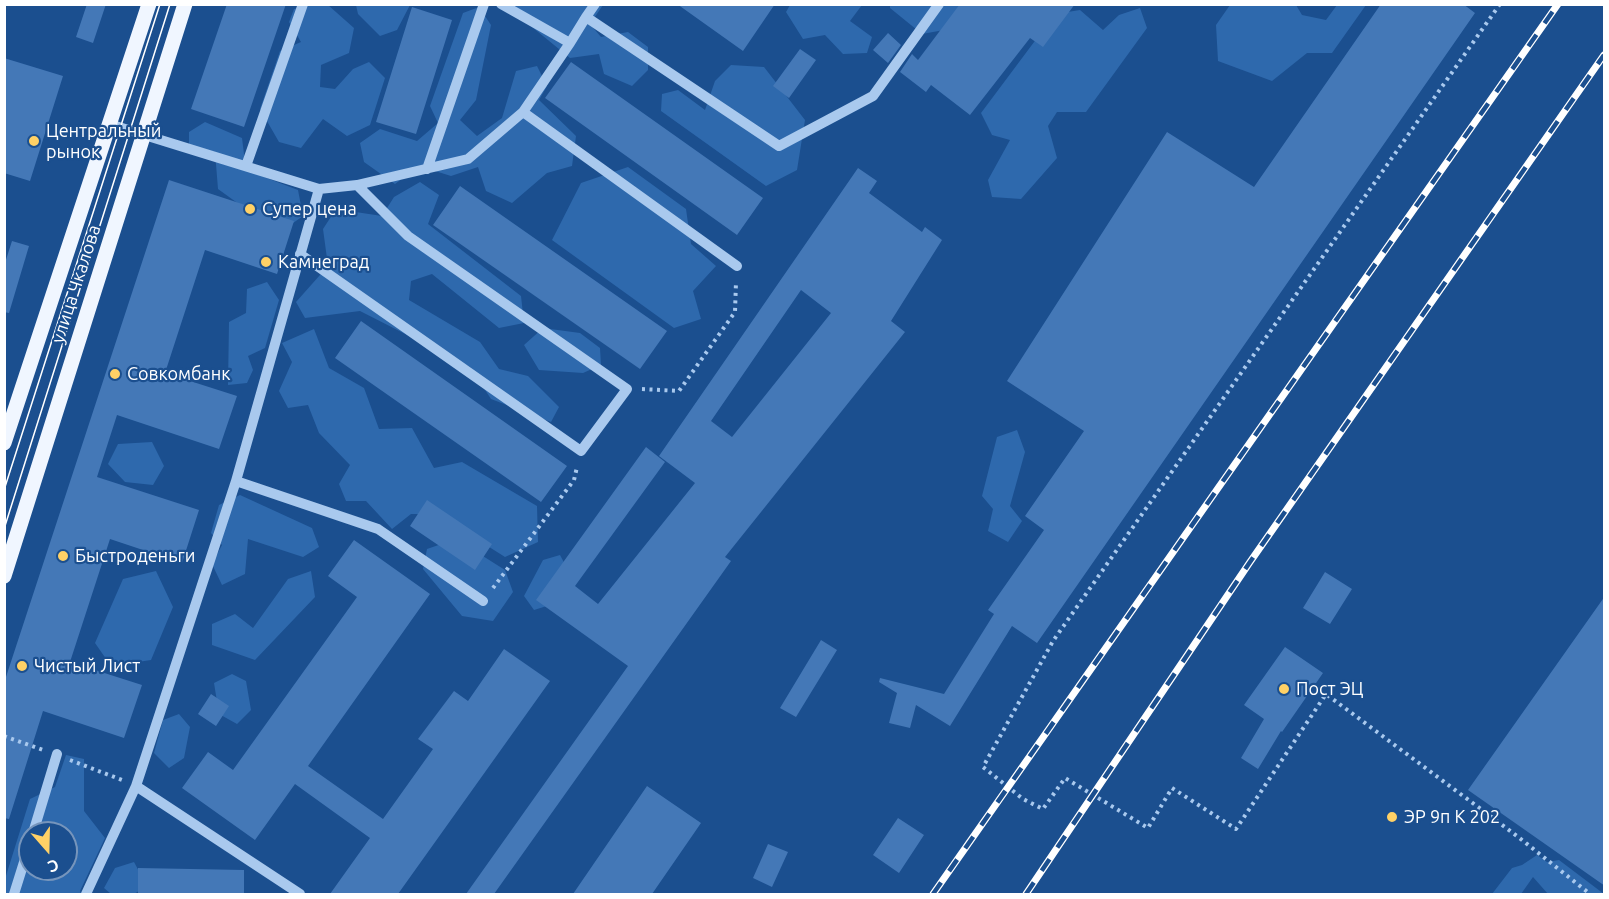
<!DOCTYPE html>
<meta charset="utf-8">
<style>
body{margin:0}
#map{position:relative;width:1609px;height:899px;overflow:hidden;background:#1b4f8f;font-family:Ubuntu,sans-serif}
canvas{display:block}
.frame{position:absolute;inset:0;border:6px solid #fff;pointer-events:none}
.north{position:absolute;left:18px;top:821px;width:60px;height:60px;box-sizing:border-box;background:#1b4f8f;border:2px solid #7695bc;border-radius:50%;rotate:160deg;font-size:16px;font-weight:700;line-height:24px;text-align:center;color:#fff}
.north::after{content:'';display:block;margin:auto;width:21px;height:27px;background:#ffd166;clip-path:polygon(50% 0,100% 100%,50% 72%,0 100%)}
</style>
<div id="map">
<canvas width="1609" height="899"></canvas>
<div class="frame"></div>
<div class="north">С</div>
</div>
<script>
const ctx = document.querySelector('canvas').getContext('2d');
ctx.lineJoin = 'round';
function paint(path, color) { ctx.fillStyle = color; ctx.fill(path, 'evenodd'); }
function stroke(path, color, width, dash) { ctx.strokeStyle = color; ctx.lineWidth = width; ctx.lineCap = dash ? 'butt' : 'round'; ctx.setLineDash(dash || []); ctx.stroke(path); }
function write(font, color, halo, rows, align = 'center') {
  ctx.font = font + ' Ubuntu,sans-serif'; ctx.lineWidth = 4.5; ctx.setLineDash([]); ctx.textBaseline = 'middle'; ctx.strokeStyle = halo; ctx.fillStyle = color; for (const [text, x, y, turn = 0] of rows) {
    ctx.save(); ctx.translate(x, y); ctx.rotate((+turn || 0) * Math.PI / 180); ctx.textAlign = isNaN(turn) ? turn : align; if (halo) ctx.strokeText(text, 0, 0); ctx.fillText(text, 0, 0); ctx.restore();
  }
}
const green = new Path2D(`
 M890,4L962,5L955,28L922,34L890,8Z
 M307,5H328L354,28L349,53L321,65L320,87L335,89L353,69L369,62L385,78L370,125L347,136L323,119L301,148L279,142L260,109L280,51L301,42L289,22L294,9Z
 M356,5V4L410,5L397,30L380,36L358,14Z
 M505,5H603L590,24L601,37L628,32L648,47V70L632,86L604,74L599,54L570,58Z
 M790,5H862L850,21L872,37L867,53L843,54L825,35L803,39L786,12Z
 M1230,5H1296L1302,15L1326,20L1337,5H1366L1332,53H1307L1272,81L1218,61L1216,25Z
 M479,7L491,25L476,100L460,120L477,136L502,118L516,71L537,66L547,86L539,100L576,136L572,166L547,173L512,203L486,191L478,167L451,176L419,166L395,184L364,162L360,143L380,129L417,141L438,123L430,106L463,13Z
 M1140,8L1147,28L1086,112H1057L1048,126L1057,158L1021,199L992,197L988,180L1010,140L992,135L981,113L1055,14L1080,10L1103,30L1119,15Z
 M731,65L764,67L805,120L797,170L766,186L661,111L662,94L678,90L705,110L715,81Z
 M205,122L242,138L246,170L298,190L303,216L279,233L218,189L215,152L189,145V132Z
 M628,167L686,209L691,244L716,266L693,291L701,319L674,328L552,240L581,183Z
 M420,182L439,195L428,224L521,296L524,323L499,328L432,274L411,281L409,300L480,342L499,369L528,376L559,407L551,422L491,399L470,367L360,311L305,318L296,302L328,266L323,229L336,209L382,216L394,197Z
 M267,282L279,300L265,348L248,356L253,370L247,383L228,385L229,322L246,313L247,289Z
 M543,328L580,333L600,348L601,365L583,373L539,370L524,345Z
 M314,329L329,368L364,388L379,429L412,428L434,468L462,462L537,506L538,542L505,557L437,514H411L392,529L366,501H346L339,484L350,465L319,433L308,405L288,408L279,391L292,362L282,343Z
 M1017,430L1025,452L1010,506L1022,521L1008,542L988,531L993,509L982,496L997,437Z
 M152,442L164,466L153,485L125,482L108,464L118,444Z
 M240,495L312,528L319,547L303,557L248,539L245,574L222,585L212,564L222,545L211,533L219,505Z
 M456,539L505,570L513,592L493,621L462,616L423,569L427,549Z
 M560,555L568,570L550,605L534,610L524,596L543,560Z
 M156,571L173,607L151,660L111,666L95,643L123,579Z
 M311,571L315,597L255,660L212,645V624L235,614L253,628L288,579Z
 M232,674L246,681L251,710L237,724L219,714L214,683Z
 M179,714L190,727L184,758L169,768L154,753L163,720Z
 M66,755L84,759V811L105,838L80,891L81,894H5V879L30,799L55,787ZM30,833H66V869H30Z
 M1537,855L1547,862L1559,860L1604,894H1548L1533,877L1521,894H1492L1512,868L1522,865Z
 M134,862L147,886L134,894H111L104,888L115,868Z`);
const building = new Path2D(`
 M87,4H106L93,43L76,37Z
 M227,4H286L244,127L191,109Z
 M677,4H775L743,51Z
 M960,4H1075L1043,47L1030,38L970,115L931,85L926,92L900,72L912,54L918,60Z
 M1381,4H1463L1475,13L1037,643L1012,626L950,726L916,705L910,728L889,723L897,693L879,682L880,678L944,694L994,614L988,610L1044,530L1025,516L1084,431L1007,381L1167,132L1254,187Z
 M412,7L452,20L416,134L376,122Z
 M888,33L901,45L888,63L873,50Z
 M800,49L816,60L789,98L773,86Z
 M4,58L63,76L30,181L4,173Z
 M571,62L763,198L737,235L545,98Z
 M858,168L877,181L869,193L922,232L925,227L942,240L891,321L905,332L725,557L731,561L494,894H466L628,666L536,600L646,447L665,462L575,586L598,604L695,483L659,456ZM801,290L831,313L732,437L711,421Z
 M169,180L294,221L277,274L205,250L165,373L237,396L219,449L117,415L97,477L199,510L182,563L110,539L70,662L142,685L124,738L43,711L9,819L4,818V683Z
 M460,186L667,331L640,369L433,225Z
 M12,241L29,246L9,313L4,312V266Z
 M361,321L567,466L541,502L335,358Z
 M427,500L492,544L475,570L410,526Z
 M354,540L430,594L308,766L383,819L433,749L418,739L454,691L468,701L504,649L550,681L398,894H330L370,838L295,784L255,840L182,788L208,752L233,770L357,597L328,576Z
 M1325,572L1352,589L1330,624L1303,608Z
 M1605,596V886L1468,790Z
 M821,640L837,650L796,717L780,708Z
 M1285,647L1323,673L1282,732L1281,731L1258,769L1241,758L1264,719L1244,705Z
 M211,694L229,706L216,726L198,714Z
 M647,786L701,823L652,894H573Z
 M898,818L924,835L899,873L873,855Z
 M768,844L788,852L772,887L753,878Z
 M138,868L244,870V894H138Z`);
const path = new Path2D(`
 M1500,4L1053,641L983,767L1023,799L1043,809L1065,778L1148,828L1172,788L1236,829L1326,694L1517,836L1590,894
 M642,389L679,391L735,312L736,282
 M493,588L574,480L577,467
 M4,736L43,750
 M70,760L122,780`);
const minor = new Path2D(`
 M501,4L570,43L586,17L779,146L873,96L939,4
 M586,17L595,4
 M523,112L737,266
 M109,124L319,189
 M246,166L303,4
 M427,169L484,4
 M300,254L581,451L627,389L408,236L357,185
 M236,481L319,189L357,185L468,159L523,112L570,43
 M136,786L236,481L378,529L483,601
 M33,833L57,754
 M14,894L30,843
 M86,894L136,786L300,894`);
const major = new Path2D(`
 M4,443L149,4
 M4,576L185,4`);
const tram = new Path2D(`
 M4,490L160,4
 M4,529L170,4`);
const rail = new Path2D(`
 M933,894L1558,4
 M1026,894L1250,562L1604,55`);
const markers = [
 [34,141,6,"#ffd166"],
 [250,209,6,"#ffd166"],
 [266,262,6,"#ffd166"],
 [115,374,6,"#ffd166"],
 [63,556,6,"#ffd166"],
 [22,666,6,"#ffd166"],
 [1284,689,6,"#ffd166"],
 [1392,817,6,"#ffd166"]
];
const poiNames = [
 ["Центральный",46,131],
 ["рынок",46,152],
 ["Супер цена",262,209],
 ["Камнеград",278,262],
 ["Совкомбанк",127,374],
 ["Быстроденьги",75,556],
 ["Чистый Лист",34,666],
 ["Пост ЭЦ",1296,689],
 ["ЭР 9п К 202",1404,817]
];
const streetNames = [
 ["улица Чкалова",76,284,-72]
];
paint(green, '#2e69ad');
paint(building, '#4478b7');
stroke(path, '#a9c9ee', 4, [3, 4.5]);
stroke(minor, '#a9c9ee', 10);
stroke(major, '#f0f6ff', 15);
stroke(tram, '#fff', 1.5);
stroke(rail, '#fff', 7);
stroke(rail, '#1b4f8f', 4.5, [14]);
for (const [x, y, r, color] of markers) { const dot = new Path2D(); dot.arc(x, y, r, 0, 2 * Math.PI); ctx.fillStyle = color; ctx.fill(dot); stroke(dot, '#1b4f8f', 2); }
write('18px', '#fff', '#1b4f8f', poiNames, 'left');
write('18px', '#fff', '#1b4f8f', streetNames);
</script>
